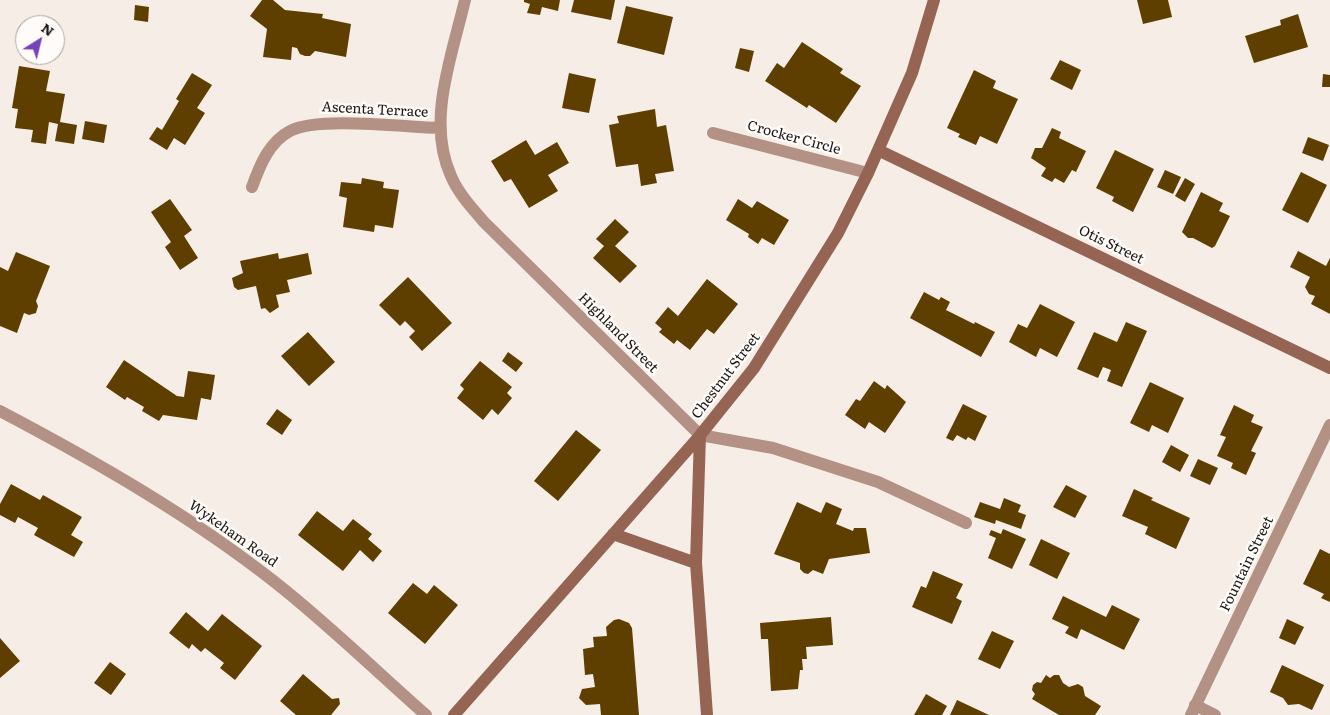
<!DOCTYPE html>
<style>
body{margin:0}
#map{position:relative;width:1330px;height:715px;overflow:hidden;background:#f6ede7;font-family:Literata,serif}
canvas{display:block}
.north{position:absolute;left:15px;top:15px;width:50px;height:50px;box-sizing:border-box;background:#fffbf9;border:1px solid #a4a09e;border-radius:50%;rotate:36deg;font-size:14px;font-weight:700;line-height:20px;text-align:center;color:#1b1816}
.north::after{content:'';display:block;margin:auto;width:18px;height:22px;background:#7642b9;clip-path:polygon(50% 0,100% 100%,50% 72%,0 100%)}
</style>
<div id="map">
<canvas width="1330" height="715"></canvas>
<div class="north">N</div>
</div>
<script>
const ctx = document.querySelector('canvas').getContext('2d');
ctx.lineJoin = 'round';
function paint(path, color) { ctx.fillStyle = color; ctx.fill(path, 'evenodd'); }
function stroke(path, color, width, dash) { ctx.strokeStyle = color; ctx.lineWidth = width; ctx.lineCap = dash ? 'butt' : 'round'; ctx.setLineDash(dash || []); ctx.stroke(path); }
function write(font, color, halo, rows, align = 'center') {
  ctx.font = font + ' Literata,serif'; ctx.lineWidth = 5; ctx.setLineDash([]); ctx.textBaseline = 'middle'; ctx.strokeStyle = halo; ctx.fillStyle = color; for (const [text, x, y, turn = 0] of rows) {
    ctx.save(); ctx.translate(x, y); ctx.rotate((+turn || 0) * Math.PI / 180); ctx.textAlign = isNaN(turn) ? turn : align; if (halo) ctx.strokeText(text, 0, 0); ctx.fillText(text, 0, 0); ctx.restore();
  }
}
const building = new Path2D(`
 M262,0H273L285,10L323,14L322,18L351,24L346,57L315,51L310,56H305L300,54L297,48L292,47L291,60L263,57L267,29L250,16Z
 M524,0H560L558,11L542,7L540,15L527,13L530,4L524,2Z
 M574,0H615L611,20L571,12Z
 M1137,0H1168L1172,17L1143,24Z
 M135,5L149,7L148,22L134,20Z
 M626,6L673,17L664,55L617,43Z
 M1298,14L1308,47L1254,63L1245,36L1281,25L1280,20Z
 M802,42L843,69L840,73L861,86L836,123L809,105L807,108L765,81L777,63L784,68Z
 M740,48L754,51L749,72L735,68Z
 M1060,60L1081,70L1072,90L1050,79Z
 M19,66L50,71L46,91L65,94L60,122L77,125L74,144L55,141L58,124L49,122L46,144L31,142L33,130L15,128L18,109L12,108Z
 M974,70L996,81L993,88L1018,99L997,144L980,136L976,145L958,137L960,134L947,128Z
 M192,73L212,85L197,108L205,113L185,145L174,138L167,150L149,139L157,127L162,130L179,101L176,99Z
 M569,73L596,79L589,113L562,108Z
 M1323,74L1330,75V87H1322Z
 M655,109L657,127L666,125L674,171L655,174L657,183L641,186L638,164L616,167L609,125L619,123L617,116Z
 M85,121L107,125L104,143L82,139Z
 M1052,128L1061,132L1059,138L1086,151L1076,172L1072,170L1064,183L1055,178L1052,182L1041,176L1046,168L1031,158L1035,148H1042Z
 M1308,137L1329,145L1323,161L1302,153Z
 M526,140L535,155L557,142L569,163L548,175L558,191L529,208L511,179L504,182L491,161Z
 M1115,150L1154,169L1133,212L1112,201L1114,197L1096,188Z
 M1165,170L1181,177L1173,194L1157,187Z
 M1301,172L1327,185L1308,223L1282,210Z
 M362,178L384,182L383,188L399,190L393,228L375,225L374,232L343,227L347,198L339,196L341,182L361,184Z
 M1185,178L1195,184L1185,202L1175,196Z
 M1201,192L1223,203L1219,211L1230,216L1215,246L1212,248L1193,238H1188L1182,232Z
 M170,199L192,230L184,236L198,258L180,270L165,247L171,242L151,212Z
 M738,199L752,208L757,201L789,220L774,245L762,238L758,244L748,237L749,234L726,220Z
 M615,219L629,232L615,246L637,266L620,283L593,258L604,246L596,239Z
 M1298,251L1326,266L1330,258V314L1311,304L1315,296L1309,294L1305,287L1310,277L1290,267Z
 M16,252L50,266L36,301L38,306L36,313L29,315L24,313L17,333L0,326V267L8,271Z
 M278,253L279,259L308,253L312,274L287,280L290,292L276,295L279,307L270,313L265,308L261,309L256,286L238,290L234,287L232,278L243,273L240,261Z
 M408,277L452,323L422,351L409,337L415,331L405,321L400,326L379,305Z
 M707,279L738,304L714,334L707,329L690,350L677,340L674,344L659,332L662,329L655,323L668,307L678,316Z
 M924,292L939,300L941,297L950,302L946,310L974,324L975,322L995,332L981,357L910,318Z
 M1040,304L1075,322L1057,357L1040,348L1036,357L1009,342L1018,324L1027,328Z
 M1126,322L1147,331L1122,387L1107,381L1111,370L1103,367L1098,378L1077,369L1094,332L1117,342Z
 M308,332L335,362L309,386L281,356Z
 M508,352L523,363L516,372L502,361Z
 M124,360L177,396L184,397L188,371L215,375L211,400L201,398L197,420L163,415L159,421L142,411L144,407L127,397L125,400L106,387Z
 M480,361L512,387L507,393L512,398L498,415L492,409L483,420L457,398L464,389L460,385Z
 M874,381L885,389L887,385L906,402L885,433L869,422L865,429L845,415L856,399L860,401Z
 M1150,382L1184,398L1168,433L1152,425L1149,432L1130,423Z
 M963,404L987,416L975,441L968,437L966,440L957,435L953,441L946,438Z
 M1234,405L1254,415L1251,422L1263,427L1251,451L1256,453L1246,475L1231,468L1233,463L1217,456L1226,437L1220,435Z
 M277,409L292,420L282,435L266,424Z
 M576,430L601,450L558,501L534,481Z
 M1171,445L1189,455L1180,472L1162,462Z
 M1198,459L1218,468L1210,485L1190,476Z
 M11,484L40,500L43,495L82,517L71,535L83,542L74,557L34,535L38,528L18,517L15,523L0,515V504Z
 M1066,485L1087,496L1075,518L1053,507Z
 M1134,489L1153,498L1151,500L1190,518L1176,549L1145,534L1148,527L1122,516Z
 M1004,498L1021,505L1018,512L1026,515L1021,529L996,520L995,524L974,517L980,502L1000,509Z
 M797,502L821,513L826,502L842,509L836,524L853,531L854,528H866L870,553L829,559L823,574L813,570L808,574L804,573L800,569V563L774,554Z
 M317,511L343,531L353,519L372,534L368,539L382,551L373,562L360,550L343,571L298,535Z
 M1003,529L1026,539L1012,569L988,558L996,538L989,535L991,530L1001,534Z
 M1041,539L1070,553L1057,579L1029,565Z
 M1320,549L1330,554V602L1321,598L1324,594L1303,584Z
 M933,571L963,584L956,598L962,601L952,624L912,607L921,586L926,588Z
 M413,583L427,594L434,585L458,605L425,644L388,613Z
 M1063,596L1106,617L1112,605L1140,619L1124,650L1081,629L1077,639L1065,633L1069,627L1052,619Z
 M186,612L208,631L222,614L262,646L235,680L220,668L224,663L205,648L201,652L192,644L189,649L169,633Z
 M831,617L833,645L806,647L807,659H802L803,670H800L798,689L771,691L768,639H761L760,623Z
 M619,619L629,623L632,628L639,715H601L600,704L586,705L579,698L582,689L595,687L593,674L585,675L583,649L594,647L593,637L607,636L606,627L614,620Z
 M1287,619L1304,627L1295,645L1279,638Z
 M992,631L1014,641L1000,669L978,659Z
 M0,638L20,661L0,678Z
 M110,662L126,674L111,695L94,683Z
 M1282,665L1324,685L1312,710L1299,704L1288,705L1283,698L1270,692Z
 M303,674L332,699L339,698L340,704L331,715H296L280,701Z
 M1046,675L1050,678L1054,675H1059L1063,683L1069,687L1078,684L1083,687L1085,696L1101,706L1095,715H1059L1032,699L1035,694L1032,690L1033,685L1037,682L1041,683Z
 M926,694L947,706L942,715H914Z
 M957,700L989,715H950Z`);
const street = new Path2D(`
 M465,0C452,56 426,121 451,176C458,193 472,208 484,222L700,435L773,448L878,482L966,523
 M713,133L868,173
 M252,187C260,165 269,142 290,131C318,116 404,127 439,128
 M0,411C95,461 191,516 276,583C328,624 376,671 426,715
 M1195,705L1215,715
 M1191,715L1330,425`);
const secondary = new Path2D(`
 M878,150L1330,368
 M700,435L696,563L707,715
 M613,534L696,563
 M454,715L697,439L754,368L838,233L868,173L912,73L934,0`);
const streetNames = [
 ["Ascenta Terrace",375,110,3],
 ["Crocker Circle",794,138,15],
 ["Otis Street",1111,245,26],
 ["Highland Street",618,333,45],
 ["Chestnut Street",726,376,-53],
 ["Wykeham Road",233,534,35],
 ["Fountain Street",1247,564,-64]
];
paint(building, '#5f3f00');
stroke(street, '#b49185', 12);
stroke(secondary, '#966452', 12);
write('14px', '#1b1816', '#fffbf9', streetNames);
</script>
